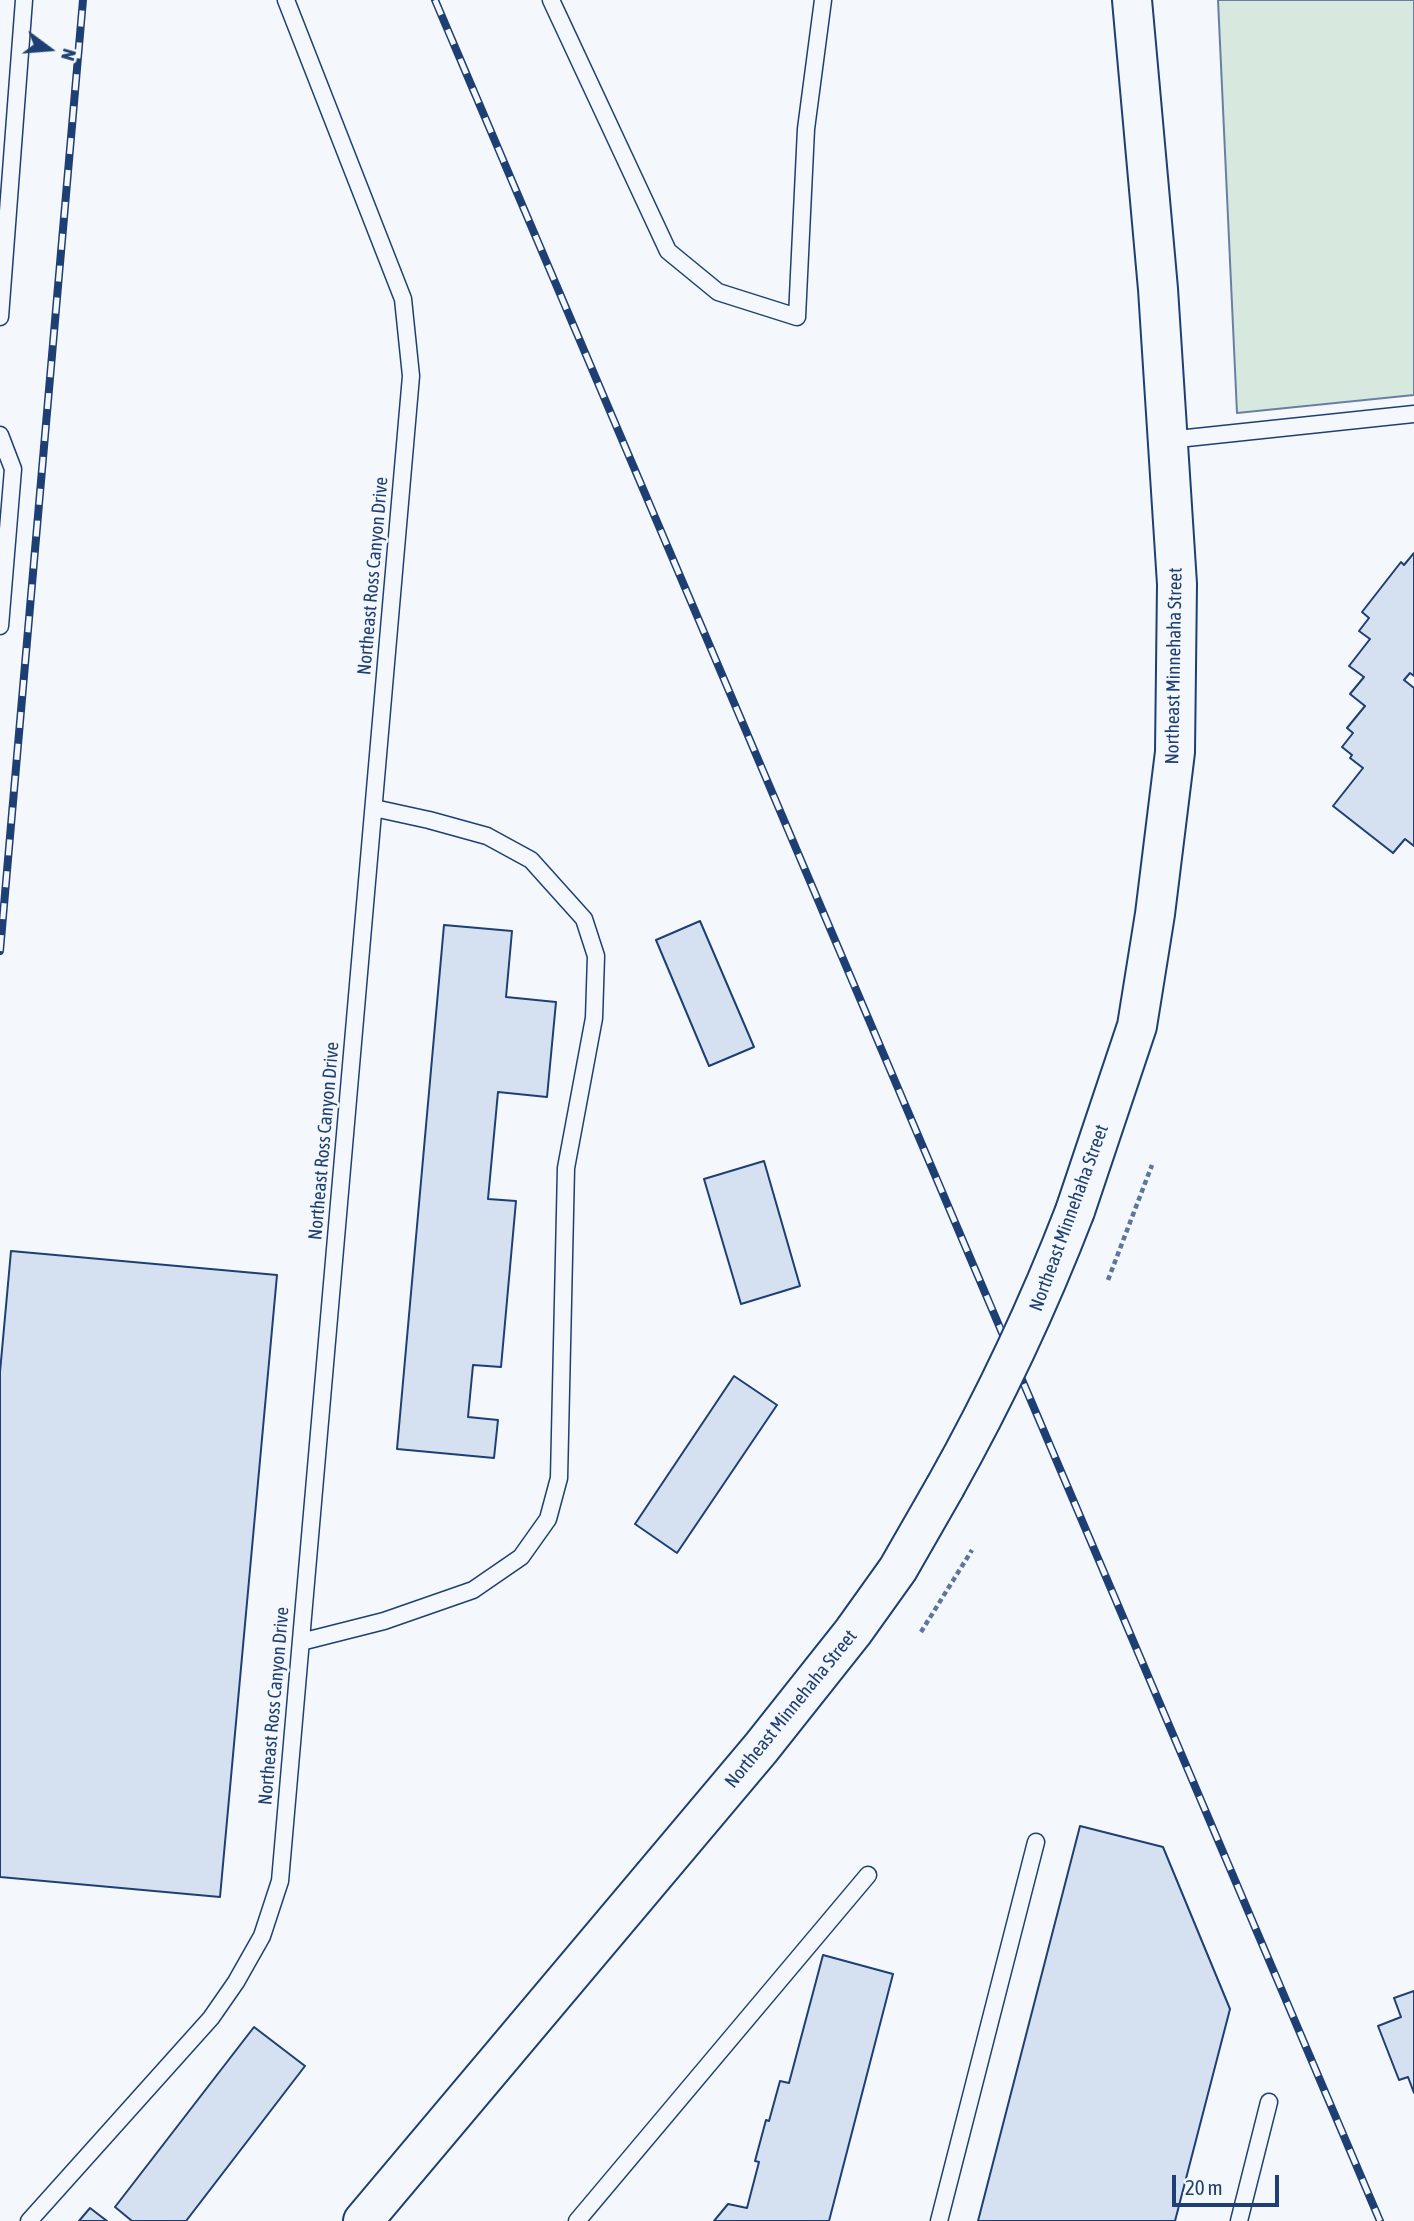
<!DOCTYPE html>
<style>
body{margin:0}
#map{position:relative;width:1414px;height:2221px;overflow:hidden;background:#f4f7fb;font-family:"Asap Condensed",sans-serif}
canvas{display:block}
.north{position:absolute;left:14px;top:14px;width:70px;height:70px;-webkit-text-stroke:5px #f4f7fb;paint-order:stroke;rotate:106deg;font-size:19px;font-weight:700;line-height:28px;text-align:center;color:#1d3f73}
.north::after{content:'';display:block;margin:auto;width:24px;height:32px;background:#1d3f73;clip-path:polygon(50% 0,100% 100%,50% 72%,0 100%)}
.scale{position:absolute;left:1172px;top:2175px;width:107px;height:32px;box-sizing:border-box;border:4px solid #1d3f73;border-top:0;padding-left:9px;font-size:21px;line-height:24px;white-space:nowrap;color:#1d3f73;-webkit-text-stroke:5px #f4f7fb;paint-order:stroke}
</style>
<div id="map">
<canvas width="1414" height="2221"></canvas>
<div class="north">N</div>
<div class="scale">20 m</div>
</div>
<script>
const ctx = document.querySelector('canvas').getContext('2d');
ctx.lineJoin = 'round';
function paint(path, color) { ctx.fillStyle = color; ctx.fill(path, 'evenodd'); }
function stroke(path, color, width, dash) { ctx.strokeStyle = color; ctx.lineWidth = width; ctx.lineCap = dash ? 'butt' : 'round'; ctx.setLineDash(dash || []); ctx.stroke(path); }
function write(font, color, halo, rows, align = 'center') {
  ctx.font = font + ' "Asap Condensed",sans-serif'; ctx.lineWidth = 5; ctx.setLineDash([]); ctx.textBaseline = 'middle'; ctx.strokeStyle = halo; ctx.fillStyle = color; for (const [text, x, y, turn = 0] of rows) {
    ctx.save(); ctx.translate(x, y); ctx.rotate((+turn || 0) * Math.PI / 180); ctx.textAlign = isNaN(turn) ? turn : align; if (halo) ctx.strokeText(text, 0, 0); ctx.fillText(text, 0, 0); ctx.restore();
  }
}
const green = new Path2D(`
 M1218,0H1414V395L1237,413Z`);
const building = new Path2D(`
 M1414,553V676L1410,673L1404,680L1414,688V846L1405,839L1393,853L1333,806L1363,768L1350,758L1352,755L1342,747L1353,733L1347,728L1365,706L1350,694L1364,677L1349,666L1370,639L1359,631L1369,618L1362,612L1401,562L1404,565Z
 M700,921L754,1047L709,1066L656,940Z
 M444,925L512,931L506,997L556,1002L547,1097L498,1092L488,1199L516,1201L501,1367L473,1365L468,1417L498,1420L494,1458L397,1449Z
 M764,1161L800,1286L741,1304L704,1179Z
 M11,1251L277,1275L220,1897L0,1877V1372Z
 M734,1376L777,1405L677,1553L635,1524Z
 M1080,1826L1163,1847L1230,2009L1175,2221H978Z
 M823,1955L893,1974L829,2221H714L728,2204L747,2208L759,2162L755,2161L766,2120L769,2121L780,2081L789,2083Z
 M1414,1991V2093L1408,2077L1399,2080L1378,2026L1401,2017L1394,1998Z
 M254,2027L305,2066L186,2221H132L115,2207Z
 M90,2208L107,2221H79Z`);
const path = new Path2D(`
 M1108,1280L1152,1165
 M921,1632L972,1550`);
const lane = new Path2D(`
 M551,0L668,251L718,292L797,317L806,129L823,0
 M0,317L24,0
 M0,435L13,469L0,626
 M1168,440L1414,414
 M301,1642L384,1621L473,1590L521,1557L548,1519L559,1478L566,1168L594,1018L596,956L584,919L531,860L487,836L429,820L374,808
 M29,2221L211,2018L236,1982L262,1936L280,1881L411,376L403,299L286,0
 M577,2221L868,1875
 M939,2221L1036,1842
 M1239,2221L1269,2102`);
const secondary = new Path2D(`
 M1075,1211L1137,1026L1155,914L1175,752L1177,584L1158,289L1132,0
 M363,2221L761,1748L853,1632L898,1569L945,1487`);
const rail = new Path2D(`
 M435,0L1380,2221
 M0,951L83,0`);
const secondaryBridge = new Path2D(`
 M945,1487C995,1398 1038,1307 1075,1211`);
const streetNames = [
 ["Northeast Ross Canyon Drive",373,576,-85],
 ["Northeast Minnehaha Street",1174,666,-89],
 ["Northeast Ross Canyon Drive",324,1141,-85],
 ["Northeast Minnehaha Street",1069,1218,-70],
 ["Northeast Ross Canyon Drive",274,1706,-85],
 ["Northeast Minnehaha Street",791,1709,-51]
];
paint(green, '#d7e8df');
stroke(green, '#687fa3', 2);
paint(building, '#d5e0f0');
stroke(building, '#1d3f73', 2);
stroke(lane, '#1d3f73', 19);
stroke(secondary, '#1d3f73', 42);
stroke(path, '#5e769c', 4.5, [5, 3.5]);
stroke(lane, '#f4f7fb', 16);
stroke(secondary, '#f4f7fb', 38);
stroke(rail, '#1d3f73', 8);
stroke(rail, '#f4f7fb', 5, [16]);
stroke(secondaryBridge, '#1d3f73', 42, []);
stroke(secondaryBridge, '#f4f7fb', 38);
write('19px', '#1d3f73', '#f4f7fb', streetNames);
</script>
